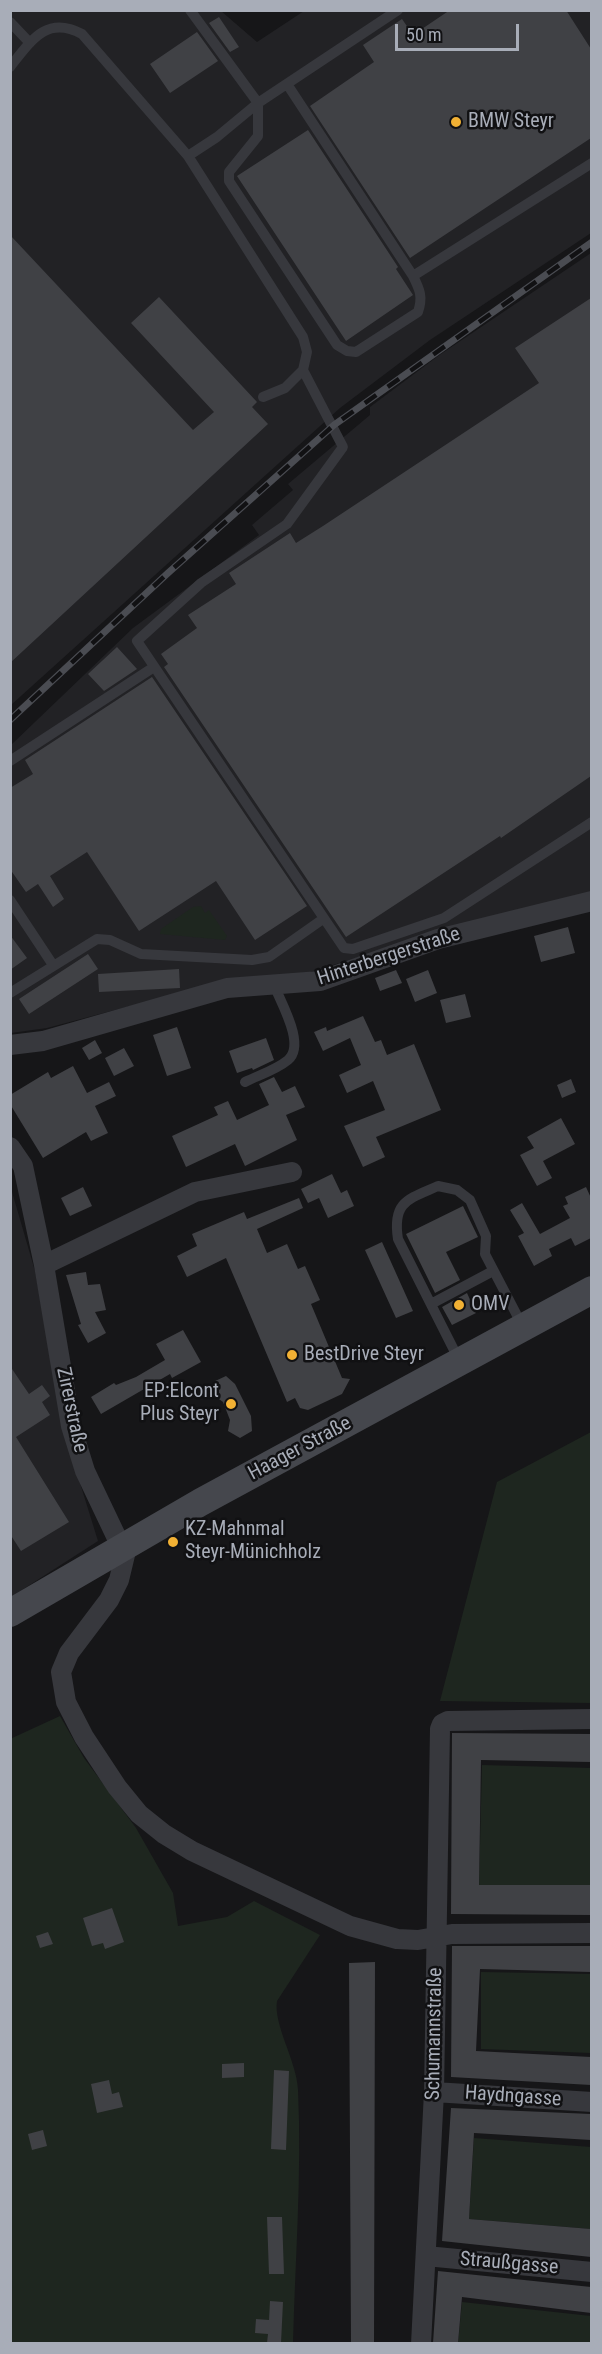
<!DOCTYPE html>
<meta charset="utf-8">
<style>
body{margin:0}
#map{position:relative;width:602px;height:2354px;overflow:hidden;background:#161618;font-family:"Roboto Condensed",sans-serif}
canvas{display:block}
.frame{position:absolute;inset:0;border:12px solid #a8adb8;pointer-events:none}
.scale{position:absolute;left:395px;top:24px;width:124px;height:27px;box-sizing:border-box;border:3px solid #a8adb8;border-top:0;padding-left:8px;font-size:18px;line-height:21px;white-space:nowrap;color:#a8adb8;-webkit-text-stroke:4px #111113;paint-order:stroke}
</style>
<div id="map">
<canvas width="602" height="2354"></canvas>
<div class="frame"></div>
<div class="scale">50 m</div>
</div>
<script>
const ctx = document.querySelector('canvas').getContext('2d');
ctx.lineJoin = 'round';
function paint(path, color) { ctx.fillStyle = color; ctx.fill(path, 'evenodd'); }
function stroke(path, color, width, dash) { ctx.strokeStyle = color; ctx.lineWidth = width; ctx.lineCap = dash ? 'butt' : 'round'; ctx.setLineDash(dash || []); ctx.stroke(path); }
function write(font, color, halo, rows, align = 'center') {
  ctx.font = font + ' "Roboto Condensed",sans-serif'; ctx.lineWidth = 5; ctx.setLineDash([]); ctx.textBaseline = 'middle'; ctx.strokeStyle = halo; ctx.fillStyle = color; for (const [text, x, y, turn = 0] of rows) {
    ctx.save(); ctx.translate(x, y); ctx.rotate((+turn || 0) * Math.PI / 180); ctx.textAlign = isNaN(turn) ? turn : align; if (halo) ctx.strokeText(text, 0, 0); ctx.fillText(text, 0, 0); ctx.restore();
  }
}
const built = new Path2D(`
 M11,11H221L257,42L304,11H591V233L430,340L340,408L11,705Z
 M591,253V895L479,920L307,973L130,1006L47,1028L11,1033V745L133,628L259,535L252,525L293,490L288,484L370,415V407L438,356Z
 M10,1185L35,1271L66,1438L98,1541L11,1597Z`);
const green = new Path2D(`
 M201,906L205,913L209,910L227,936L225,940L160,934L161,929L193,907Z
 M591,1432V1703L440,1701L497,1482Z
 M60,1716L84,1758L136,1828L173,1893L178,1926L227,1917L254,1901L320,1935L277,2001C273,2024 297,2062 298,2090C302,2175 295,2259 293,2343H11L10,1739Z
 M482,1765L591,1768V1885H479Z
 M481,1972L591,1974V2053L481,2049Z
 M474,2138L591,2147V2229L469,2219Z
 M462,2302L591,2316V2343L458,2344Z`);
const building = new Path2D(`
 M450,10H566L591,49V138L410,258L310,106L374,62L363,45L402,19L413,35Z
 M219,17L239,47L230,52L209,23Z
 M197,32L218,61L170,93L150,64Z
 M308,130L398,267L396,269L413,295L346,341L237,176Z
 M10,235L193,430L214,412L131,323L159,297L257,402L252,407L268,424L10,663Z
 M591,298V776L501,838L500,836L346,937L164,667L168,664L161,654L197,628L188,615L236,584L229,573L290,533L296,543L323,526L539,383L515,348Z
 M117,647L137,669L104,691L88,674Z
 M152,677L307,906L255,940L216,881L139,931L87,852L50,876L64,899L53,907L38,884L26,892L10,869V788L33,774L25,760Z
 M568,927L575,953L541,962L534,936Z
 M10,935L27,958L10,970Z
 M88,954L98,969L29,1014L19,999Z
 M179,969L180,988L99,992L98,974Z
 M396,970L402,983L380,991L375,978Z
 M428,970L437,993L415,1002L406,979Z
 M465,994L471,1017L446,1023L440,1000Z
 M363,1016L375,1042L381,1040L387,1055L414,1044L441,1110L376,1137L385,1157L363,1167L344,1126L385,1110L373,1081L347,1093L339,1075L361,1065L350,1038L323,1051L314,1032L326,1027L327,1031Z
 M177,1027L191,1068L167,1076L153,1035Z
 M266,1038L274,1060L253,1070L252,1068L237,1073L229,1051Z
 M95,1040L102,1053L89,1060L82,1048Z
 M124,1048L134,1066L114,1076L105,1058Z
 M73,1066L87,1093L109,1082L116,1096L95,1106L108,1133L91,1141L86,1132L43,1158L10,1104V1095L48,1072L51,1078Z
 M274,1077L282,1092L295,1086L305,1107L286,1115L297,1140L245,1166L235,1144L186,1167L172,1136L218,1115L214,1107L228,1101L237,1120L269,1105L259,1084Z
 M571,1079L576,1092L562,1098L557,1085Z
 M561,1118L575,1144L543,1161L552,1178L537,1186L520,1155L534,1148L527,1137Z
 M332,1174L341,1193L347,1190L354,1206L328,1218L319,1198L308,1203L301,1189Z
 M83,1187L92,1206L70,1216L61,1198Z
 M586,1187L591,1198V1238L575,1246L571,1238L549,1249L552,1256L534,1266L518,1236L524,1233L510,1210L522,1203L540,1234L570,1218L563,1206L568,1204L565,1197Z
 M299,1198L303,1208L257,1229L267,1253L287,1244L298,1269L305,1266L320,1300L311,1304L342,1378L350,1379L342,1394L308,1410L300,1408L295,1398L287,1402L226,1258L187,1277L177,1256L197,1246L192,1234L244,1212L247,1219Z
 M463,1206L478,1237L446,1252L460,1280L435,1293L406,1234Z
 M382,1242L413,1311L396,1318L365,1250Z
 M86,1272L88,1285L100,1284L106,1310L95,1312L106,1333L88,1343L78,1325L81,1324L66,1275Z
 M467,1293L476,1313L452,1325L442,1307Z
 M183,1330L201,1362L172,1378L170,1374L101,1414L91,1397L114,1383L116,1385L136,1377L165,1360L156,1344Z
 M10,1366L29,1394L42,1385L50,1396L42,1402L50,1415L16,1437L69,1522L21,1551L10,1534Z
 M226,1376L235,1384L251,1416L252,1431L240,1438L228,1431L230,1420L223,1402L212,1394L213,1382Z
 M452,1733L591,1734V1762L481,1760L479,1885H591V1915L451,1914Z
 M112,1908L124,1942L105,1949L103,1943L92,1946L83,1918Z
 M48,1932L53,1944L40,1948L36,1936Z
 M452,1946H591V1972L480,1969L476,2051L591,2057V2085L451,2077Z
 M375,1962L374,2343H351L349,1963Z
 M244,2063V2077L222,2078V2064Z
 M274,2070L289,2071L286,2150L271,2149Z
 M109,2080L112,2094L119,2092L123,2107L97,2113L91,2084Z
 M451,2108L591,2114V2140L474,2133L469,2219L591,2229V2257L442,2241Z
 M43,2130L47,2146L32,2150L28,2134Z
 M267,2217H282L284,2274H269Z
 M438,2271L591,2287V2313L462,2297L458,2343H433Z
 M270,2301L283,2302L281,2343H267L268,2334L255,2333L256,2319L269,2320Z`);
const lane = new Path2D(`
 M190,10L258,103L398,10
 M10,22L30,43
 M10,67C31,41 46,15 82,34L188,156L303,337L307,352L303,370L343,447L287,524L201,583L137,641L344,948L353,949L444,918L592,822
 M287,84L413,276L592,163
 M258,103V136L229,172V181L337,345L347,351L356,352L418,312C423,297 420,290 413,276
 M188,156L217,137L258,103
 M263,397L285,388L303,370
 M10,761L154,667
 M10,900L53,965
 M10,993L97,939L110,940L141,954L252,960L269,957L323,919
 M245,1082C259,1075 276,1070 288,1060C306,1045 281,1003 274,985
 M431,1304L493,1271
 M459,1360L398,1239C392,1201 409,1199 438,1186L457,1190L470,1200L486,1236L485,1254L522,1325`);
const street = new Path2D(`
 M10,1045L43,1041L227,988L320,981L438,939L592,901
 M10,1147L23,1166L44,1265L71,1426L85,1471L125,1555L119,1580L109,1600L69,1653L61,1672L66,1702L84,1737L117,1787L139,1814L164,1834L192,1851L350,1926L397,1939L418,1940L452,1934L592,1933
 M44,1265L195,1192L292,1172
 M434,2092L592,2102
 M426,2256L592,2272
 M421,2344L434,2092L440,1729L442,1724L448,1721L592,1719`);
const secondary = new Path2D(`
 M10,1613L201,1502L592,1290`);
const rail = new Path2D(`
 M10,720L168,573L334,425L592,242`);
const markers = [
 [456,122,6,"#f2b134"],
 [459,1305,6,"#f2b134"],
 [292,1355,6,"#f2b134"],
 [231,1404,6,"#f2b134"],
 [173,1542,6,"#f2b134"]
];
const poiNames = [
 ["BMW Steyr",468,122],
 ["OMV",471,1305],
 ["BestDrive Steyr",304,1355],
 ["EP:Elcont",219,1392,"right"],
 ["Plus Steyr",219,1415,"right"],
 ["KZ-Mahnmal",185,1530],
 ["Steyr-Münichholz",185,1553]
];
const streetNames = [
 ["Hinterbergerstraße",389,957,-18],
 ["Zirerstraße",71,1410,78],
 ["Haager Straße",300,1449,-28],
 ["Schumannstraße",435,2034,-89],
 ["Haydngasse",513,2097,4],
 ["Straußgasse",509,2264,5]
];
paint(built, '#222225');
paint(green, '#1e261f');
paint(building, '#404145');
stroke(lane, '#37383d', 10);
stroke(street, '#37383d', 20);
stroke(secondary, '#45474d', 28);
stroke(rail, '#4a4c52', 7);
stroke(rail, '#111113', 4.5, [14]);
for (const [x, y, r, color] of markers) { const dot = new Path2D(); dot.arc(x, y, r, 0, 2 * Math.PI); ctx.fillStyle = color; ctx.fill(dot); stroke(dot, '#111113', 2); }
write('20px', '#a8adb8', '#111113', poiNames, 'left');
write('20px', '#a8adb8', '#111113', streetNames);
</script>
